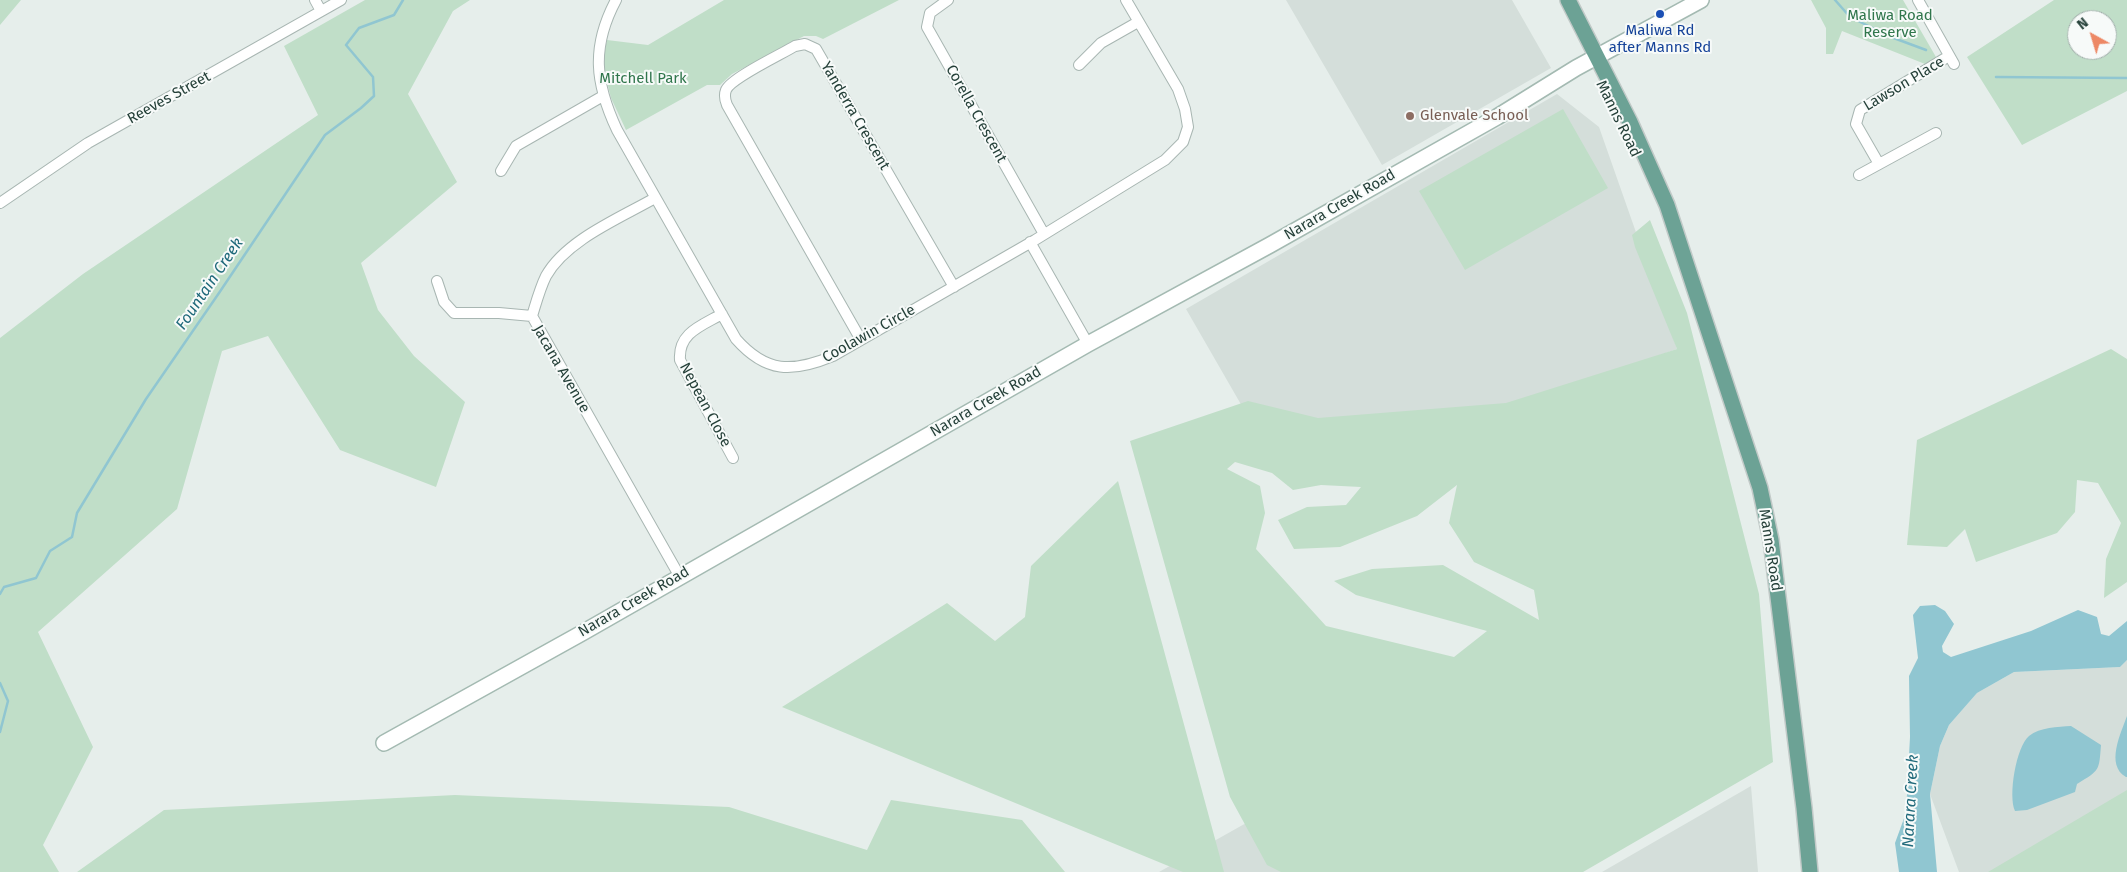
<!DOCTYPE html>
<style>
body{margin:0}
#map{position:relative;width:2127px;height:872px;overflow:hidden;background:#e6eeeb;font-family:"Fira Sans",sans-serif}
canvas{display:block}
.north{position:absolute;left:2067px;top:10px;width:50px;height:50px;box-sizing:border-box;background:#f7faf9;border:1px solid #a3b0ac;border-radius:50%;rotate:321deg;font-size:14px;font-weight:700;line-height:20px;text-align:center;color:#254039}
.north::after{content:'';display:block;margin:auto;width:18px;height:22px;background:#ed8865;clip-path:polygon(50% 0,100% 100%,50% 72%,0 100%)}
</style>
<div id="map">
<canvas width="2127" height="872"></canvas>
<div class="north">N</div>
</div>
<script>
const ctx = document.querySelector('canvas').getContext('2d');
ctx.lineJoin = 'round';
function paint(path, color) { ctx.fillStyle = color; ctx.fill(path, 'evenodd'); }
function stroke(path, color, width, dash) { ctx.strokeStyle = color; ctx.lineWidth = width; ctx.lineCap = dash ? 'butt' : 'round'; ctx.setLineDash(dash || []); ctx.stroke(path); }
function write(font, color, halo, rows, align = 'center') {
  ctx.font = font + ' "Fira Sans",sans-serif'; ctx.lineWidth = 4; ctx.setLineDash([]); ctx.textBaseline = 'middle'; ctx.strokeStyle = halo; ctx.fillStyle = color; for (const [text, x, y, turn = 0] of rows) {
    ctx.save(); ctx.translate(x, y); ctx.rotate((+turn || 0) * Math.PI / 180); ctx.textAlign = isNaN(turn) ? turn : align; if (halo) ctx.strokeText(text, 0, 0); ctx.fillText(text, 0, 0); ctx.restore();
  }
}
const built = new Path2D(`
 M1286,0H1512L1551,68L1382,165Z
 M1557,94L1599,127L1677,349L1288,486L1186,309Z
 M2127,660V804L2005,872H1959L1930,794L1940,746L1949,725L1977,693L2014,672L2120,667Z
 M1312,786L1360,872H1159Z
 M1751,786L1758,872H1602Z`);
const green = new Path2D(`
 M0,0H21L0,25Z
 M365,0H470L453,11L408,94L457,182L361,263L378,310L414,356L465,402L436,487L340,450L268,336L222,351L177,509L38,632L93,747L43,845L59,872H0V338L83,274L318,115L284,46Z
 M724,0H899L823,39L816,36H804L732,74L720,85H707L626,130L611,98L602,62L607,40L648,45Z
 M1811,0H1903L1936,57L1925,64L1842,31L1833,54H1826V28Z
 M2054,0H2127V91L2022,145L1967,57ZM2077,20H2107V50H2077Z
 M1563,109L1608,188L1465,270L1419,191Z
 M1650,220L1687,313L1759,594L1773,762L1583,872H1281L1267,865L1230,797L1130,441L1248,401L1318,418L1506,403L1677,349L1635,247L1632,235ZM1235,462L1272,473L1293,490L1321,485L1361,487L1346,505L1307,507L1278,520L1294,549L1340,547L1417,516L1457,485L1449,523L1474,562L1534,590L1539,620L1443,565L1372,569L1334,581L1356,595L1487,631L1454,657L1326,626L1256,549L1265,513L1260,486L1227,469Z
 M2111,349L2127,359V582L2104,598L2106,559L2121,523L2098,483L2077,480L2075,512L2057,533L1976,562L1965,529L1947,547L1907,545L1917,440Z
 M1118,481L1224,872H1183L782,707L947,603L995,641L1025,617L1031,566Z
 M2127,790V872H1988Z
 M455,795L729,807L867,850L891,800L1022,820L1065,872H77L164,810Z`);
const water = new Path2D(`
 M1935,605L1945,611L1954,624L1942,646L1943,652L1951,657L2031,631L2078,610L2097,617L2101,634L2109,636L2127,621V660L2120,667L2014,672L1977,693L1949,725L1940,746L1930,794L1937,872H1899L1895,843L1906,813L1910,737L1909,676L1918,658L1913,615L1920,606Z
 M2127,716V777H2126C2105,765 2121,733 2127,716Z
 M2071,726L2101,745C2099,771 2100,770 2077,784L2075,792L2027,810L2015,811C2008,796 2016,747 2029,736C2040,727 2058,727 2071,726Z`);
const stream = new Path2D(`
 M1835,0L1850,17L1891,37L1926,50
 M1996,77L2127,78
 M0,594L4,587L36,578L50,551L72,537L77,513L146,399L219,293L325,135L361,108L374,96L373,77L346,45L359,28L394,15L403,0
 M0,683L8,701L0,732`);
const street = new Path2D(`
 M315,0L321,11
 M616,0C591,47 595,83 617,130L736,339C766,373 792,373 833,356L1035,240L1165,160L1183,142L1188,127L1185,109L1178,89L1126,0
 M948,0L930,13L927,27L1044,234
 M1918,0L1954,64
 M1079,65L1101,43L1138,22
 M1879,164L1856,124L1860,110L1949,56
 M501,171L516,146L603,96
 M1859,175L1936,133
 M655,198C620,218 566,240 546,276C540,288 536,303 532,316L680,577
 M0,203L88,143L341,0
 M1030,242L1088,344
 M437,281L444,302L454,313H499L532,316
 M722,314C701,326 678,333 680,360L733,458
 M861,340L727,105C725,100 724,95 726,90C731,78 782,54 795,46L805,44L816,49L954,287`);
const secondary = new Path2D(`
 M384,743L582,633L1088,344L1270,245L1497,117L1576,68L1701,0`);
const primary = new Path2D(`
 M1568,0L1630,122L1667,205L1760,488L1771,540L1804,808L1810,872`);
const markers = [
 [1660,14,5,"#1a4fb4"],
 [1410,116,5,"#8d6e63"]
];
const parkNames = [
 ["Maliwa Road",1890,16],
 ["Reserve",1890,33],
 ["Mitchell Park",643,79]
];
const transitNames = [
 ["Maliwa Rd",1660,31],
 ["after Manns Rd",1660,48]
];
const streetNames = [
 ["Lawson Place",1904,84,-31],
 ["Reeves Street",169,98,-29],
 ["Corella Crescent",976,114,61],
 ["Yanderra Crescent",855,116,60],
 ["Manns Road",1618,119,64],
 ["Narara Creek Road",1340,205,-30],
 ["Coolawin Circle",869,334,-29],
 ["Jacana Avenue",561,369,60],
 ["Narara Creek Road",986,402,-30],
 ["Nepean Close",705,405,62],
 ["Manns Road",1770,550,81],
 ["Narara Creek Road",634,602,-30]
];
const educationNames = [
 ["Glenvale School",1420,116]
];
const waterNames = [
 ["Fountain Creek",210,284,-56],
 ["Narara Creek",1911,801,-87]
];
paint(built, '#d4deda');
paint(green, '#c0dec8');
paint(water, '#90c6d1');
stroke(stream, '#90c6d1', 2.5);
stroke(street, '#a8b6b2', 12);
stroke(secondary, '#a4bab2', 18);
stroke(primary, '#c2cac8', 18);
stroke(street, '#fff', 10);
stroke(secondary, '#fff', 15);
stroke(primary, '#6ca295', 15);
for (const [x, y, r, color] of markers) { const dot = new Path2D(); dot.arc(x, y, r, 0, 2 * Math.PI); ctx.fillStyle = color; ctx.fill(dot); stroke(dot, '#f7faf9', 2); }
write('15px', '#30764c', '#f7faf9', parkNames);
write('15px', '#164399', '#f7faf9', transitNames);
write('15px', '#254039', '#f7faf9', streetNames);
write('15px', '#785e54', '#f7faf9', educationNames, 'left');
write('italic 16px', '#206a7b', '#f7faf9', waterNames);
</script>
